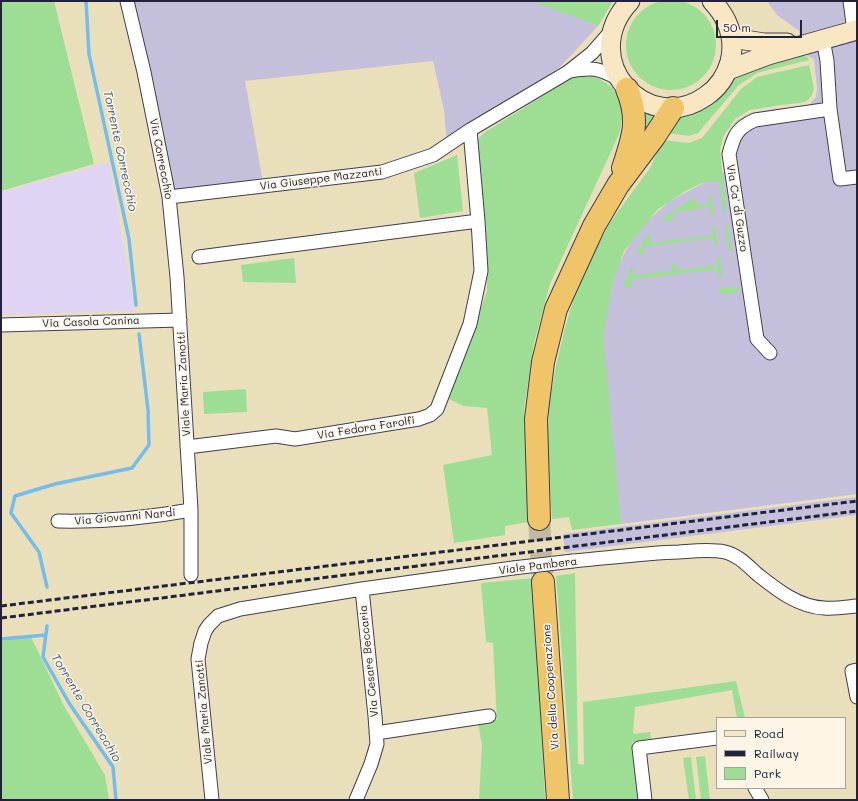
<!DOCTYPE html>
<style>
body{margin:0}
#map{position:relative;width:858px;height:801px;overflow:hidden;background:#e9dfbb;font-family:Mali,sans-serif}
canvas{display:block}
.frame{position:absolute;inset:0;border:2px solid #22223b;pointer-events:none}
.legend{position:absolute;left:716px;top:717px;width:130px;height:72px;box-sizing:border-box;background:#fcf5e5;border:1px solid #a5a1a1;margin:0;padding:5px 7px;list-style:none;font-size:12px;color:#22223b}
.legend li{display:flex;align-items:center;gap:8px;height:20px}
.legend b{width:20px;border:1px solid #a5a1a1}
.scale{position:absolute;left:716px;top:20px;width:86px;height:18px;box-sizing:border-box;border:2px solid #22223b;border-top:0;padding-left:5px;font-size:12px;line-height:14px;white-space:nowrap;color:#22223b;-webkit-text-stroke:3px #fcf5e5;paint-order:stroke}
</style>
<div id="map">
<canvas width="858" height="801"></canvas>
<div class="frame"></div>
<ul class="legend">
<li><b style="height:5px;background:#f9e7c3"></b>Road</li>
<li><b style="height:5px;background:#22223b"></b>Railway</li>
<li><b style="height:11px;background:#9dde94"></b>Park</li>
</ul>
<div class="scale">50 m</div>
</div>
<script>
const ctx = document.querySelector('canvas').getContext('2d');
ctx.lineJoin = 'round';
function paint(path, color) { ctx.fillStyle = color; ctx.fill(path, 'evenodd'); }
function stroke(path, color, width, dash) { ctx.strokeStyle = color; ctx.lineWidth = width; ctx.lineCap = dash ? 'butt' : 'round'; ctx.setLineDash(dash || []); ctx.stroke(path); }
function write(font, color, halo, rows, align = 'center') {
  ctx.font = font + ' Mali,sans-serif'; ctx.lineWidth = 3; ctx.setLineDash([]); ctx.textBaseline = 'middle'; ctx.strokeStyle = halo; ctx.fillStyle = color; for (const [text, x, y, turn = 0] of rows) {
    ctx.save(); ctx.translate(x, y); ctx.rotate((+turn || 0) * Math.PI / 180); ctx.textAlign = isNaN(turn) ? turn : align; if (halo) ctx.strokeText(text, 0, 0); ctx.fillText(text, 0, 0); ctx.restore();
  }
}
const built = new Path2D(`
 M109,162L135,311L1,315V192Z`);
const industrial = new Path2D(`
 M154,1H613L598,26L561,66L496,113L447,144L444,110L433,61L245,81L264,188L166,196L123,3Z
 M767,1H857V494L621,524L594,339L616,269L637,230L670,201L724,172L723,153L725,139L736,121L750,113L781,108L801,107L810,104L816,97L817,88L814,59L803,53L799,31L777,15Z
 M857,497V515L565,552L563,534Z`);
const green = new Path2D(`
 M626 45a45 45 0 1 1 90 0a45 45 0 1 1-90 0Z
 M1,1H54L94,164L1,191Z
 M532,1H613L598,26Z
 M802,55L808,57L809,60L757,73L738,86L698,133L689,136L668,133L678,118L741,71Z
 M809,65L814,88L812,95L807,101L800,103L781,105L750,110L735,119L723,137L720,150L727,213L723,210L719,181L702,183L684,192L657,210L624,251L613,281L603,337L621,524L572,530L569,517L552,519L548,454V428L550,399L556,366L565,328L575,294L593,254L611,221L650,168L663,140L689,143L702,138L741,89L757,77Z
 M589,75C619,85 626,102 620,132L550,284L534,343L524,409L529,522L505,526V535L454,543L443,465L492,455L487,408L463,406L449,399L487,291V258L478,139L484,133L571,78Z
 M643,111L657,114L637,151Z
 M457,155L463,211L420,218L414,173Z
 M708,195H711L714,215L711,216L709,207L673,213V220L665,222L662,219L682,205L695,197L696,205L709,204Z
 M728,223L732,252H729L725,227Z
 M712,226H715L718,246H715L713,238L643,247L644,255H639L637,252L647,235L650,234L651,243L713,235Z
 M716,257H720L722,277H719L717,269L631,280L632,288H627L624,285L630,269L633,267L634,275L672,271L671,262H675L676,270L717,265Z
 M294,258L296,283L243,282L241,265Z
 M737,286L738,293L720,295L719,288Z
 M246,389L247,412L204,414L203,392Z
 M575,573L578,764L584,765L583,702L736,681L745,718H737L732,690L635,707L633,734L650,732L651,739L632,742L638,800H573L556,576Z
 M534,578L545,800H479L482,745L478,723L497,720L493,643L486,642L481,583Z
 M31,637L64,706L105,775L109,800H1V641Z
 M705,756L710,800H701L696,757Z
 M691,757L696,800H689L683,758Z`);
const stream = new Path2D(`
 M86,1L89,54L129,239L136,305
 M47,587L39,552L11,513L15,496L55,484L132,468L149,445L148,410L139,334
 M47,626L43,657L69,703L113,767L116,800
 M1,639L46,635`);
const highwayTunnel = new Path2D(`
 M539,519L543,582`);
const street = new Path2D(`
 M127,1L144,72L169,197L177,277L191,510V575
 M850,1L854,31
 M823,39L827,61L830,109L840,179L857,177
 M570,71C593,67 598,68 619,79
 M169,197L382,172L433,155L470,130L568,72L592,53L613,29
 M199,257L478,221
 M1,325L180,320
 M770,353L757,339L729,154C734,135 737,128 755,120L830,109
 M187,447L276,436L295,439L419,419L430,415L437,409L470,324L481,271L478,221L470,130
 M58,521C102,522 147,518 191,510
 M573,561C608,558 644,553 679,552C694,551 710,549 725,552C738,555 747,565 757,574C776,589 798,607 824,608C835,609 846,607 857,606
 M857,670L852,671L857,697
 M376,733L489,716
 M755,788L762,800
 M212,800L198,659L201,643L205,631L209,625L218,616L240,609L362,589L513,568
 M356,800L371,764L377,744L375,716L362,589
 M645,800L639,748L717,738`);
const secondary = new Path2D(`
 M630,1C575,60 647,138 706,96C718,88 726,76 730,62C736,38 728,18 712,1
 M732,38L764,43H787
 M728,70L768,55L857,30`);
const highway = new Path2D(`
 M623,168C633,138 640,120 627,89
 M539,519L536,419L543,362L556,309L594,226L618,185L654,137L673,108
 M543,582L558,800`);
const rail = new Path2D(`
 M1,606L857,501
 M1,618L857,511`);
const streetBridge = new Path2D(`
 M513,568L573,561`);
const streetNames = [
 ["Via Correcchio",161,159,79],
 ["Via Giuseppe Mazzanti",321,179,-7],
 ["Via Ca' di Guzzo",737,208,81],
 ["Via Casola Canina",91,322,-2],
 ["Viale Maria Zanotti",184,384,-93],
 ["Via Fedora Farolfi",366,428,-9],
 ["Via Giovanni Nardi",125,517,-5],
 ["Viale Pambera",538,566,-7],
 ["Via Cesare Beccaria",369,661,-96],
 ["Via della Cooperazione",551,687,-94],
 ["Viale Maria Zanotti",204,712,-95]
];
const waterNames = [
 ["Torrente Correcchio",120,151,78],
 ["Torrente Correcchio",86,708,59]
];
paint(built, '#e0d4f4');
paint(industrial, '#c4c0db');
paint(green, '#9dde94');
stroke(stream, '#75bbec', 3.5);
stroke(highwayTunnel, '#c1b9a1', 22, [22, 11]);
stroke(street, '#403e4e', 15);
stroke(secondary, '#403e4e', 21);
stroke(highway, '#403e4e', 24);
stroke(street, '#fff', 13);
stroke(secondary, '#f9e7c3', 19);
stroke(highway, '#f0c469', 22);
stroke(rail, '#22223b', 3, [6, 3]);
stroke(streetBridge, '#403e4e', 15, []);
stroke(streetBridge, '#fff', 13);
write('11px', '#22223b', '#fcf5e5', streetNames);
write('italic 12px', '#3f5879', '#fcf5e5', waterNames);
</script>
